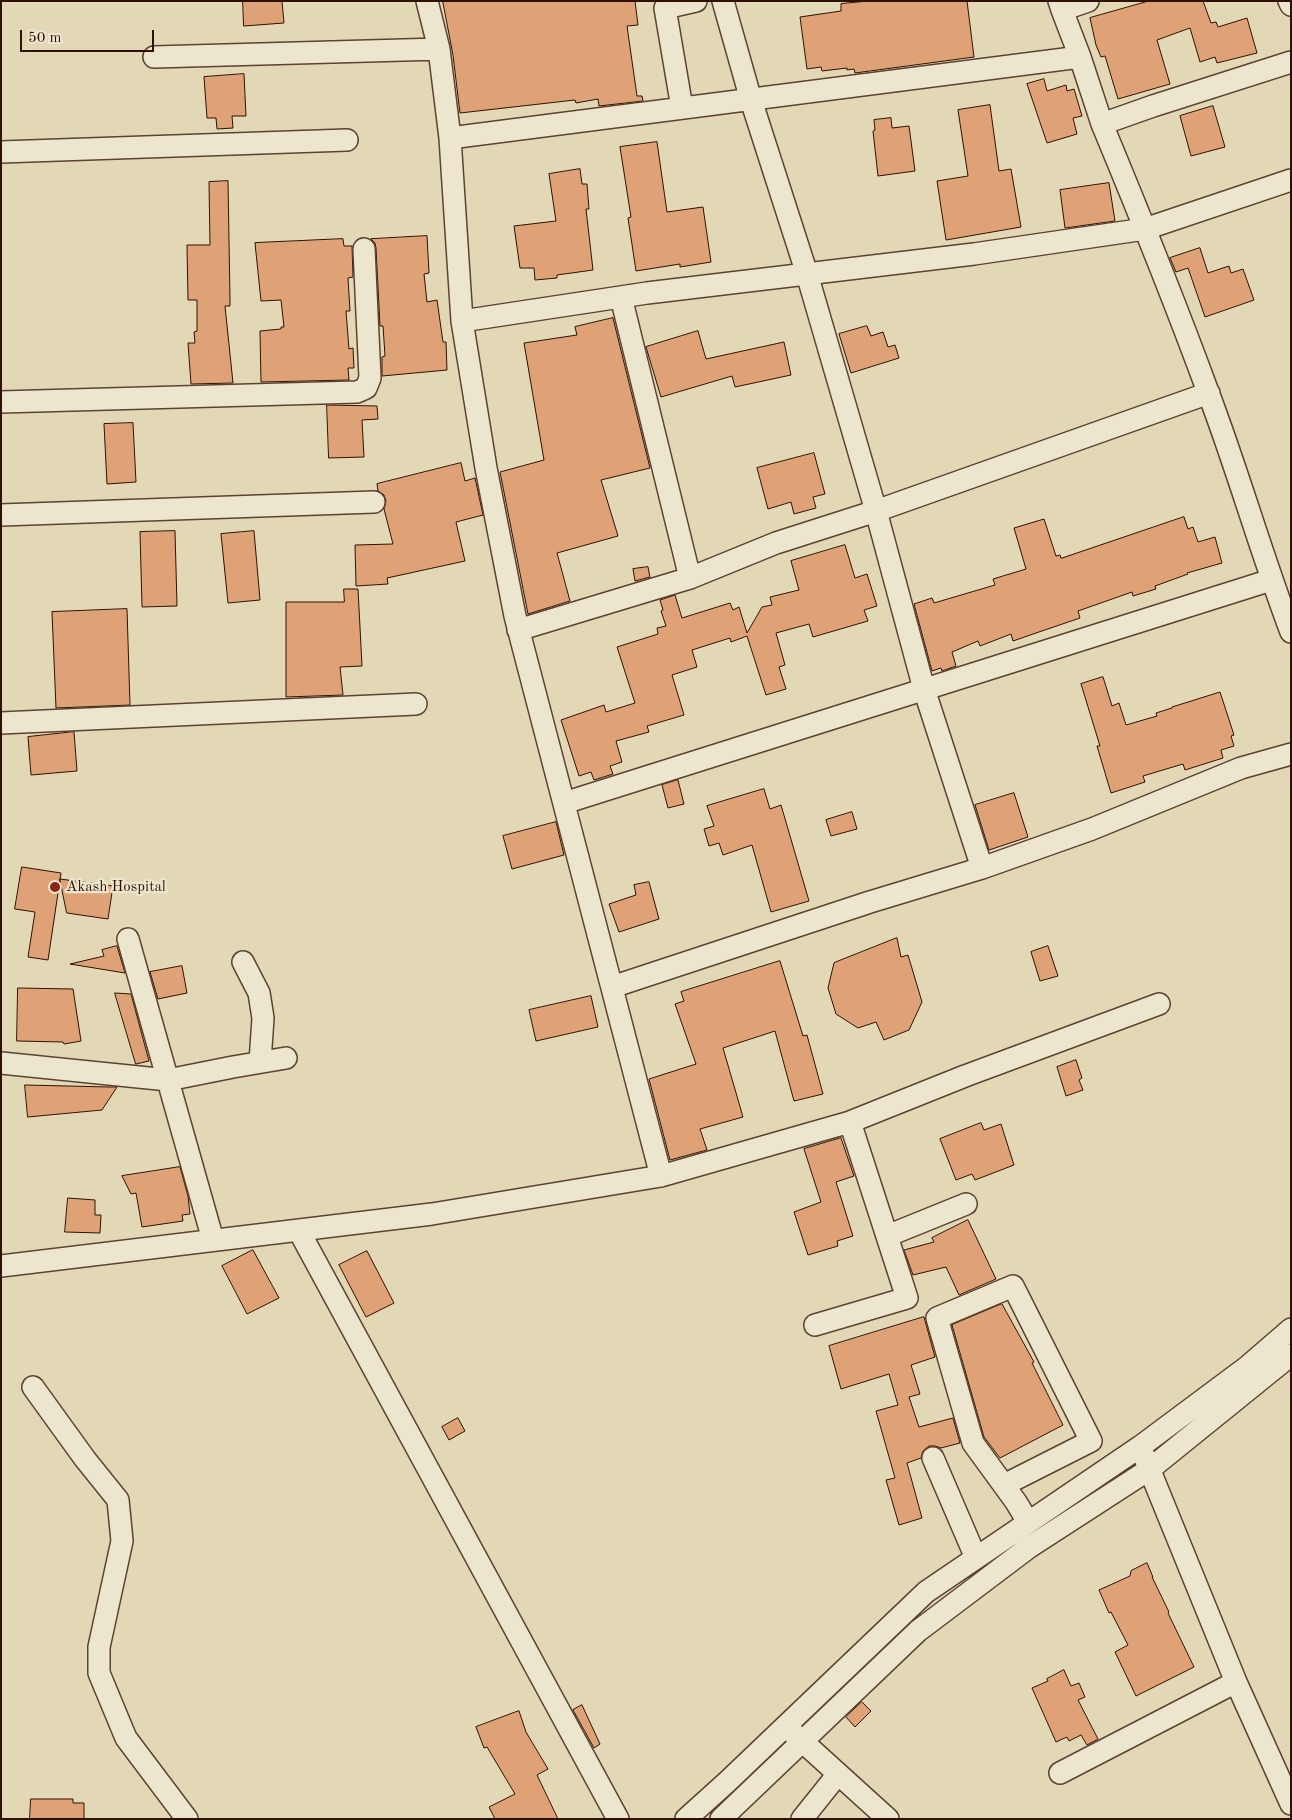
<!DOCTYPE html>
<style>
body{margin:0}
#map{position:relative;width:1292px;height:1820px;overflow:hidden;background:#e3d8b5;font-family:"Old Standard TT",serif}
canvas{display:block}
.frame{position:absolute;inset:0;border:2px solid #2e1104;pointer-events:none}
.scale{position:absolute;left:20px;top:30px;width:134px;height:22px;box-sizing:border-box;border:2px solid #2e1104;border-top:0;padding-left:6px;font-size:15px;line-height:18px;white-space:nowrap;color:#2e1104;-webkit-text-stroke:4px #ede6cf;paint-order:stroke}
</style>
<div id="map">
<canvas width="1292" height="1820"></canvas>
<div class="frame"></div>
<div class="scale">50 m</div>
</div>
<script>
const ctx = document.querySelector('canvas').getContext('2d');
ctx.lineJoin = 'round';
function paint(path, color) { ctx.fillStyle = color; ctx.fill(path, 'evenodd'); }
function stroke(path, color, width, dash) { ctx.strokeStyle = color; ctx.lineWidth = width; ctx.lineCap = dash ? 'butt' : 'round'; ctx.setLineDash(dash || []); ctx.stroke(path); }
function write(font, color, halo, rows, align = 'center') {
  ctx.font = font + ' "Old Standard TT",serif'; ctx.lineWidth = 4.5; ctx.setLineDash([]); ctx.textBaseline = 'middle'; ctx.strokeStyle = halo; ctx.fillStyle = color; for (const [text, x, y, turn = 0] of rows) {
    ctx.save(); ctx.translate(x, y); ctx.rotate((+turn || 0) * Math.PI / 180); ctx.textAlign = isNaN(turn) ? turn : align; if (halo) ctx.strokeText(text, 0, 0); ctx.fillText(text, 0, 0); ctx.restore();
  }
}
const building = new Path2D(`
 M243,1H282L284,23L244,26Z
 M443,1H635L638,25L627,26L637,96H642L643,101L599,106L598,99L576,103L575,100L460,113L453,55Z
 M869,1H967L974,57L855,73L854,69L847,70V68L822,71L821,67L807,69L800,17L841,11V4Z
 M1149,1H1203L1211,23L1216,22L1218,27L1247,18L1257,53L1217,63L1215,57L1200,62L1190,28L1157,40L1170,84L1118,99L1105,56L1101,57L1096,45L1090,18Z
 M244,74L246,116H232L233,128L217,129L216,118H207L204,77Z
 M1044,79L1047,91L1066,85L1067,91L1074,89L1082,116L1073,118L1077,134L1047,143L1027,84Z
 M990,105L999,171L1011,169L1021,227L946,240L937,181L968,176L958,110Z
 M1213,106L1225,147L1191,156L1180,116Z
 M891,118L892,128L909,126L915,171L878,176L873,131L875,130L874,120Z
 M657,142L667,212L703,207L711,262L680,267V264L636,271L628,218L631,217L620,147Z
 M580,169L582,184H587L589,209H586L593,270L557,275V278L535,280L534,268H520L514,226L556,221L549,174Z
 M228,181L230,299V306H225L233,383L191,384L188,343H195L194,332L197,331V300H188L187,245H210L209,182Z
 M1109,183L1115,221L1065,228L1060,190Z
 M427,236L429,273L424,274L427,302L437,300L443,342H446L447,370L382,376V357L385,356L383,326H380L376,248L375,243L371,239Z
 M343,239L344,246H352L353,277L348,278L350,311H346L349,349L353,348L354,368H348L349,380L261,382L260,331L281,329V327H284L281,300L261,301L255,243Z
 M1200,248L1208,273L1229,266L1231,273L1243,269L1254,300L1205,317L1188,268L1176,272L1170,258Z
 M613,318L650,468L601,480L618,536L557,553L570,601L528,614L500,472L544,460L524,343L577,335L575,327Z
 M867,326L871,336L883,332L888,347L895,345L899,358L851,373L839,334Z
 M698,331L706,359L784,342L791,375L735,387L732,376L661,397L646,347Z
 M327,405L377,406L378,419L362,420L364,457L329,458Z
 M133,423L136,482L107,484L104,424Z
 M814,453L825,494L813,497L816,508L794,514L791,502L768,509L757,468Z
 M461,463L465,481L475,478L483,515L456,522L465,561L387,578L388,584L356,586L355,545L393,544L384,509L386,501L384,495L378,491L377,484Z
 M1184,517L1188,529L1193,527L1198,542L1215,537L1222,563L1187,573L1188,574L1155,586L1156,589L1133,596L1132,592L1078,611L1080,618L1036,633L1013,641L1011,634L980,646L978,641L952,652L956,666L942,671L941,668L932,671L914,604L932,598L934,603L995,585L993,579L1026,569L1014,528L1044,519L1056,556L1060,555L1061,558Z
 M175,531L177,606L142,607L140,532Z
 M254,531L260,600L228,603L221,534Z
 M845,545L855,578L867,574L877,606L864,610L868,621L813,637L809,624L776,633L785,665L779,667L786,689L766,695L747,636L731,642L730,638L692,650L697,667L672,675L684,715L647,726L649,732L616,741L622,762L610,766L613,774L594,780L591,772L579,776L561,720L604,705L606,712L635,703L617,647L658,634L657,628L666,626L661,611L663,610L660,600L675,595L682,618L730,603L733,610L739,607L747,633L762,607L772,605L770,597L799,590L791,561Z
 M648,567L650,577L635,581L633,569Z
 M344,589H358L362,666L340,667L343,695L286,697V602H344Z
 M127,609L130,705L56,708L52,612Z
 M1103,677L1112,706L1119,703L1126,725L1157,716L1156,713L1172,708V707L1220,692L1234,735L1231,736L1234,746L1221,750L1223,758L1185,770L1183,764L1143,776L1145,782L1111,793L1097,746H1100L1081,684Z
 M74,732L77,771L31,775L28,737Z
 M678,780L684,804L668,808L662,785Z
 M764,789L770,809L781,805L809,901L771,912L752,845L723,855L719,843L709,846L704,829L714,826L707,806Z
 M1014,793L1028,837L989,850L975,805Z
 M852,812L857,829L831,836L826,820Z
 M556,822L564,855L512,869L503,836Z
 M22,867L61,873L48,960L28,957L35,912L15,909Z
 M60,879L113,886L108,919L67,913Z
 M649,882L659,919L619,932L609,904L636,895L634,885Z
 M897,938L901,957L908,955L922,1002L909,1030L884,1040L876,1022L858,1028L836,1014L828,988L834,963Z
 M117,946L125,973L70,964L104,956L102,950Z
 M1048,946L1058,976L1040,981L1031,952Z
 M780,961L803,1036L807,1035L823,1094L794,1101L775,1031L723,1048L743,1117L700,1129L707,1150L670,1160L649,1079L696,1064L675,1004L684,1001L681,992Z
 M182,966L187,993L158,999L150,972Z
 M18,988L73,989L81,1041L64,1044L63,1042L17,1041Z
 M115,993L131,994L149,1061L136,1064Z
 M591,996L598,1027L536,1041L529,1010Z
 M1076,1060L1082,1078L1079,1080L1083,1090L1066,1096L1057,1067Z
 M25,1085L110,1087H117L102,1110L28,1117Z
 M981,1123L984,1130L1001,1124L1014,1165L975,1180L972,1174L956,1180L940,1139Z
 M841,1138L854,1176L836,1182L853,1236L837,1241L838,1246L808,1255L794,1212L821,1202L804,1149Z
 M180,1167L188,1196L190,1214L182,1215L183,1221L142,1227L136,1193L131,1194L122,1176Z
 M68,1198L95,1200V1215H101L100,1233L65,1232Z
 M968,1220L996,1279L959,1295L946,1267L913,1275L904,1250L934,1242L932,1238Z
 M253,1250L279,1298L247,1314L222,1266Z
 M367,1251L394,1303L366,1317L339,1265Z
 M1002,1304L1034,1362L1032,1363L1063,1425L1000,1458L984,1437L952,1325Z
 M924,1317L935,1357L911,1365L920,1394L909,1397L919,1427L953,1418L960,1443L941,1448L935,1446H929L923,1451L921,1458L907,1463L922,1518L899,1525L886,1480L895,1478L876,1411L898,1405L889,1374L841,1389L829,1346Z
 M458,1418L465,1431L449,1440L442,1427Z
 M1147,1563L1153,1577H1152L1169,1612L1168,1613L1194,1667L1136,1696L1115,1652L1128,1645L1111,1612L1109,1613L1099,1590L1130,1576L1131,1571Z
 M1064,1670L1071,1686L1079,1683L1085,1697L1078,1700L1098,1739L1087,1745L1081,1735L1069,1741L1067,1737L1056,1742L1032,1688L1048,1681L1047,1679Z
 M862,1702L871,1711L855,1727L846,1717Z
 M582,1705L600,1744L594,1748L573,1710Z
 M519,1711L526,1732L548,1769L537,1775L558,1819H495L489,1807L515,1794L487,1747L484,1748L476,1727Z
 M31,1799H73V1803H84V1819H30Z`);
const minor = new Path2D(`
 M427,1L439,49L450,138L462,321L647,293L974,254L1145,229L1291,180
 M723,1L751,100L807,274L876,511L924,689L982,868
 M1059,1L1062,10L1088,1
 M1289,1L1291,5
 M154,57L439,49
 M1080,57L1102,124L1153,106L1291,62
 M682,108L665,8L696,1
 M1102,124C1139,213 1175,302 1208,392C1238,471 1261,553 1291,632
 M450,138L1080,57L1062,10
 M1,152L347,140
 M621,297L690,578
 M462,321L486,468L515,616L661,1176
 M1,402L357,392L366,388L370,378L364,249
 M1,515L374,502
 M518,630L690,578L776,543L876,511L1209,393
 M1,723L416,704
 M564,803L1271,580
 M128,939L213,1240
 M243,962L259,993L263,1018L260,1062
 M612,987L870,902L982,868L1092,829L1241,768L1291,754
 M1,1063L168,1080L233,1067L286,1058
 M299,1231L618,1819
 M887,1236L966,1204
 M1,1266L432,1214L661,1176L850,1122L965,1076L1159,1004
 M815,1325L907,1298L850,1122
 M33,1387L85,1459L118,1500L122,1541L99,1647V1673L126,1738L187,1819
 M1144,1456L1236,1682L1291,1804
 M933,1458L976,1558
 M1004,1485L1091,1441L1013,1286L937,1318L973,1443L1016,1502L1028,1522
 M792,1732L888,1819
 M1060,1773L1236,1682
 M686,1819L727,1782L926,1592L1141,1446L1247,1367L1291,1329
 M721,1819L918,1631L1028,1548L1150,1469L1291,1355
 M802,1819L838,1774`);
const markers = [
 [55,887,6,"#8f2418"]
];
const poiNames = [
 ["Akash Hospital",66,887]
];
paint(building, '#dea276');
stroke(building, '#2e1104', 1);
stroke(minor, '#5b4330', 24);
stroke(minor, '#ede6cf', 21);
for (const [x, y, r, color] of markers) { const dot = new Path2D(); dot.arc(x, y, r, 0, 2 * Math.PI); ctx.fillStyle = color; ctx.fill(dot); stroke(dot, '#ede6cf', 2); }
write('15px', '#2e1104', '#ede6cf', poiNames, 'left');
</script>
